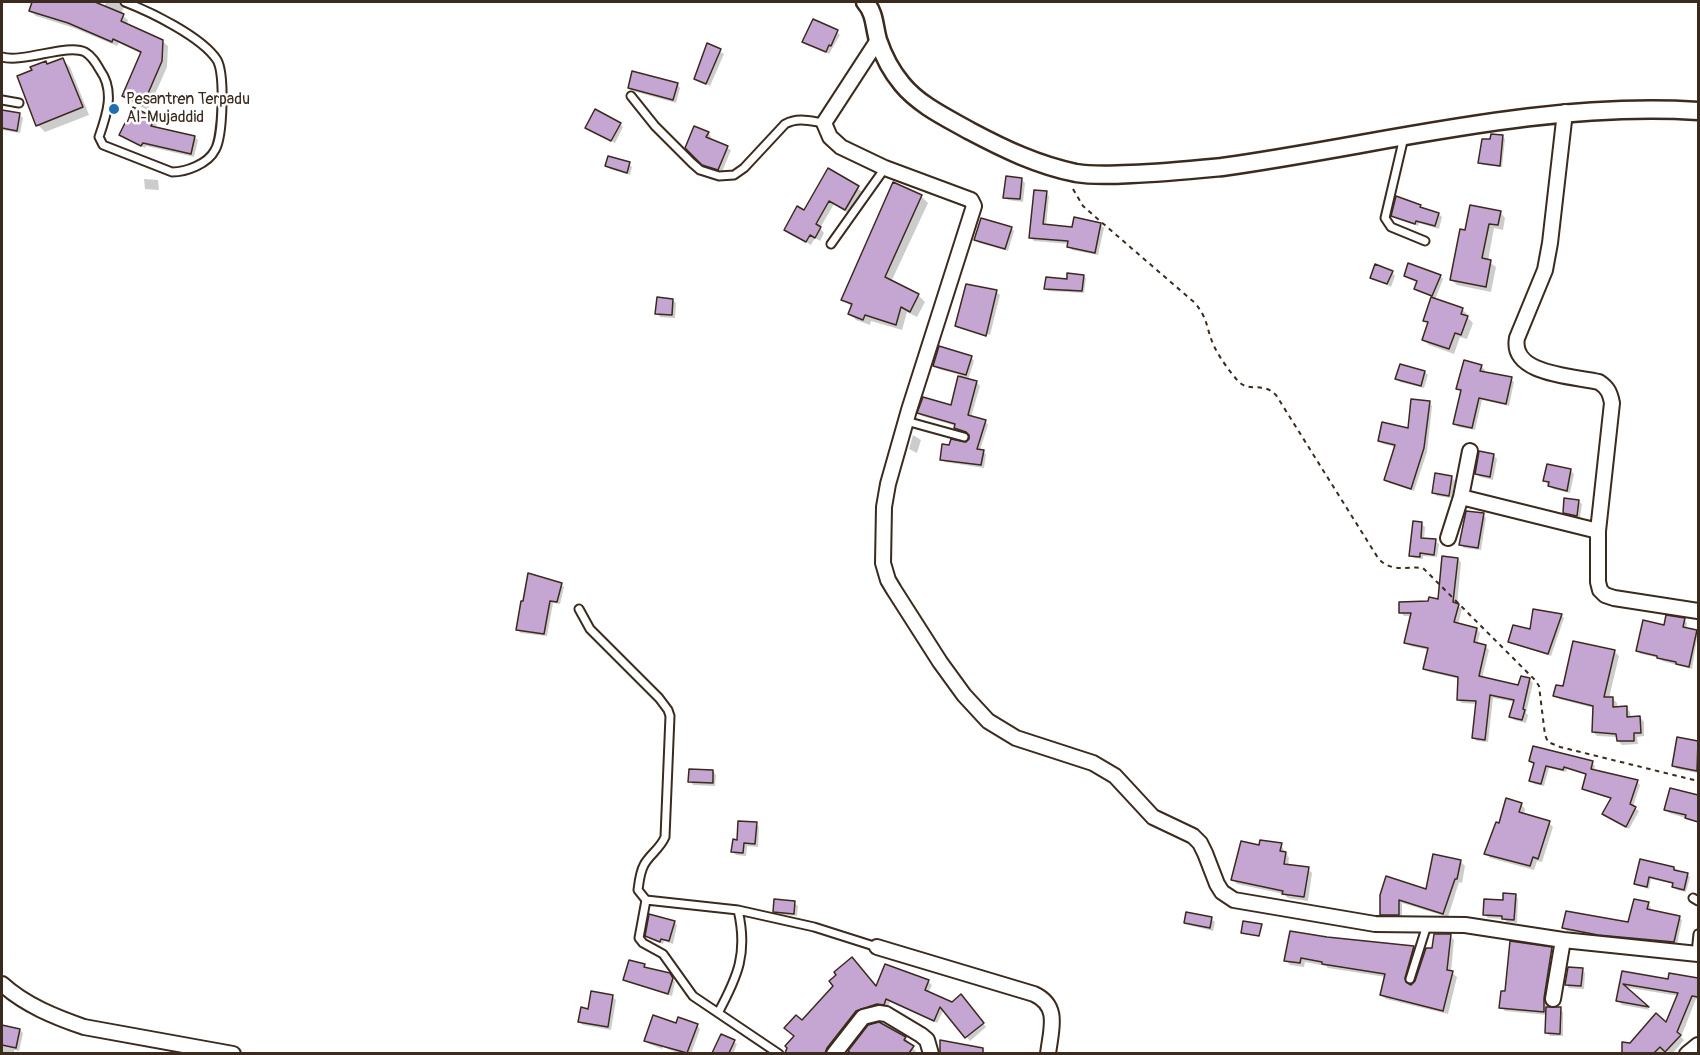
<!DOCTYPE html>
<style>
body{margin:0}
#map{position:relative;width:1700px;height:1055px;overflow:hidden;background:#fff;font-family:Pangolin,sans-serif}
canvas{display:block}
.frame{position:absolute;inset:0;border:3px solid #3b2a1e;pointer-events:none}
</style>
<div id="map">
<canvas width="1700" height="1055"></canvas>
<div class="frame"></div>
</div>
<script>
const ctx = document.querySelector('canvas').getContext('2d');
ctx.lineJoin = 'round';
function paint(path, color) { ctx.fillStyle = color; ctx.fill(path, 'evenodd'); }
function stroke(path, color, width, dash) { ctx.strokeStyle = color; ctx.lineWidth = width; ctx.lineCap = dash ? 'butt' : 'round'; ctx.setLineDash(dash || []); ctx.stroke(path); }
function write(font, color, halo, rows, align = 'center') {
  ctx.font = font + ' Pangolin,sans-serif'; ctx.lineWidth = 5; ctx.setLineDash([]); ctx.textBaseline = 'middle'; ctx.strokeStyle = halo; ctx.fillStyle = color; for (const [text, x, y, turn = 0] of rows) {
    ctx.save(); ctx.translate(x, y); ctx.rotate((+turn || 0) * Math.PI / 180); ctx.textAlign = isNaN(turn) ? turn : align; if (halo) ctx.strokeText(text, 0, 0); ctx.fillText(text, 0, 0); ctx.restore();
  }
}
const shadow = new Path2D(`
 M34,2H91L104,7L106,2H126L121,14L128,20L127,25L162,41L168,46L167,67L148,110L129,101L123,96L142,54L119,43L117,46L74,28L36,16L30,11Z
 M837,32L840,35L829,54L804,41Z
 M708,45L724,54L710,86L696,79Z
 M63,60L70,67L89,115L45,132L38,125Z
 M677,84L680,88L676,103L633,91L629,88Z
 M2,112L20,115L23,118L20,133L2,130Z
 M154,119L158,123L155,128L194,137L198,140L194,157L146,146L145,148L121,135Z
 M620,124L623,127L615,143L587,128Z
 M708,133L711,136L710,140L731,150L722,172L710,169L686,147Z
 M1502,137L1505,139L1502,167L1483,165L1480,162L1491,141Z
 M629,164L632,167L630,175L610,169L607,166Z
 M828,170L863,192L850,214L834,204L820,228L824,233L820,241L815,238L811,245L786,229L804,212Z
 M144,179L158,180L159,190L145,189Z
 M1022,180L1025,183L1023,202L1008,200L1005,197Z
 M894,184L921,196L928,203L891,282L918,295L925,302L917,317L907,312L902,330L871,321L870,325L856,320L850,314L852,307L843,300Z
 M1046,193L1049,196L1046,226L1073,228L1101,225L1104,228L1098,255L1072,250L1069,246L1070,244L1034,241L1031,238Z
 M1420,206L1425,210L1439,214L1442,217L1439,229L1419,223L1418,226L1396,219L1393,215Z
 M1500,212L1505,218L1503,230L1494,228L1488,261L1496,267L1491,292L1457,285L1452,280L1466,232Z
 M1011,228L1014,231L1008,251L979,243L976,240Z
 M1392,272L1395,276L1391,287L1372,277Z
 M1405,275L1440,276L1443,279L1435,300L1463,310L1468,315L1467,317L1473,323L1467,339L1460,337L1454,354L1429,345L1424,340L1429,324L1425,320L1433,297L1419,292L1416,289L1418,282Z
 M1083,276L1086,278L1084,293L1048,291L1046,289Z
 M996,292L1000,295L990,335L958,325Z
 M672,300L676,303L675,318L660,317L657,313Z
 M971,357L974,361L968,380L976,382L980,386L971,417L985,421L988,425L980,450L986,454L984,468L945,462L942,459L950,446L966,444L971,440V435L959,431L956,428V426L922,416L919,413L952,407L960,375L938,369L934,365Z
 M1481,366L1485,370L1484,373L1511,379L1514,382L1509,406L1482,400L1475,430L1458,427L1455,424L1462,393L1458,389Z
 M1425,372L1428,375L1424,388L1400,382L1397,379Z
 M1429,402L1432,406L1427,452L1414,491L1389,483L1385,480L1396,447L1383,444L1380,441L1410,430Z
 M913,435L921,440L917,453L909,449Z
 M1493,455L1497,459L1493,480L1480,477L1476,474Z
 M1571,471L1574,474L1570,493L1553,489L1545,481Z
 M1451,477L1455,481L1452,498L1437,496L1434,492Z
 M1578,501L1582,504L1580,518L1568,516L1564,512Z
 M1483,515L1486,518L1481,550L1464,548L1461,544Z
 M1421,524L1425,527L1424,540L1435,541L1439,544L1437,557L1423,556V559L1414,558L1411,555Z
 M1458,559L1461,563L1457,605L1462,609L1458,625L1477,629L1480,633L1477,645L1485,646L1489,650L1482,678L1519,687L1529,679L1533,683L1526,713L1528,715L1526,723L1514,720L1511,716L1515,702L1493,698L1488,742L1477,741L1474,738L1477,704L1462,703L1458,700L1460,679L1429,672L1425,669L1429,650L1410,646L1406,642L1412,616H1404L1400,612L1439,601Z
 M561,585L564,587L560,604L553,603L547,636L521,633L518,630Z
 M1561,615L1564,618L1551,656L1513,644L1510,641Z
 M1684,619L1687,623L1686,629L1696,631L1698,633L1692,669L1662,661L1660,658L1641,654L1637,651L1665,627Z
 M1615,652L1619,656L1609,698H1612L1617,703V708H1626L1630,712L1631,718L1640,717L1644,722V736L1637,737L1638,744L1622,745L1618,741V737L1597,736L1593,732L1594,708L1559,699L1555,695Z
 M1678,739L1698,742V773L1677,769L1673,766Z
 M1530,761L1592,763L1595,766L1594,771L1637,782L1640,785L1633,807L1639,811L1629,829L1607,817L1612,799L1587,791L1583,788L1588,775L1567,769L1566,772L1549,768L1544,786L1534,784L1531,780L1535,765Z
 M713,771L716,775L715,786L693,785L690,781Z
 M1671,790L1698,796V822L1669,813L1666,809Z
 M1521,804L1525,809L1524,815L1549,823L1553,827L1542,862L1537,861L1534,870L1490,858L1486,853L1500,825Z
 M756,824L759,827L758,847L747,846L746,856L736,855L733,852L738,841Z
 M1281,845L1289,858L1288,866L1308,869L1312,873L1308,901L1288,898L1284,894L1237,884L1233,880L1260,847Z
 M1435,856L1461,862L1465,866L1462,883L1459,882L1448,917L1402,903V919H1386L1381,914V896L1427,891Z
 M1641,860L1674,868L1687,874L1690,877L1686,892L1677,890L1674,884L1651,879L1649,889L1638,886L1635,884Z
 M1515,895L1518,899L1517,923L1507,922L1504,919L1488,918L1485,915Z
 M794,903L798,906L797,916L777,914L774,911Z
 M1648,904L1651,907L1650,911L1679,917L1682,920L1677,945L1603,937L1567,931L1564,928L1629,923Z
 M1211,919L1215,922L1213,931L1189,925L1185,922Z
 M674,922L677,925L673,944L664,941L663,944L650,939L647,936Z
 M1450,935L1454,940L1451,972L1457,977L1448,1014L1386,999L1381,995L1386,977L1328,968L1326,966L1305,962L1304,967L1290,965L1286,960L1327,939L1414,948L1418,952L1408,983L1411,986L1417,982L1434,950Z
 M1551,949L1555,953L1548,1009H1560L1563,1012V1036H1550L1547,1033V1015L1505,1011L1501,1007L1506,993Z
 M644,966L648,969L669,975L673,979L675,982L672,996L628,982L625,979Z
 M1582,970L1585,973L1584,989L1569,988L1566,984Z
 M1623,972L1669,981L1670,975L1698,980V1000L1696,999L1681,1037L1684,1040L1672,1054L1665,1050L1659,1054L1648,1043V1054H1623V1044H1630L1667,1025L1679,996L1624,987L1650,1010L1622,1005L1618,1000Z
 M928,982L932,985L928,993L952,1004L964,1000L986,1027L970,1041L944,1009L937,1023L890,1002L887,1008L881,1007L830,1054H795L787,1046L796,1036L802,1022L877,988Z
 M613,997L616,1000L611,1030L583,1025L580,1022L589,1011Z
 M677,1025H697L700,1029L691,1054H680L663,1047L662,1049L649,1044L646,1041Z
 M2,1026L20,1030L23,1033L19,1051L14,1050V1054H2Z
 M722,1036L737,1044L733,1054H714Z
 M865,1037L905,1038L909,1042L908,1044L916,1051L915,1054H852Z
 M942,1042L980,1052V1054H941Z`);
const building = new Path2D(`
 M32,2H95L124,14L121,21L163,40L162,61L143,105L122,96L141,52L113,39L112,42L68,23L29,11Z
 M813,19L838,30L831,46L829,45L826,52L802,42Z
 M707,43L721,49L706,84L694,79Z
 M63,58L83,107L36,126L17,76L32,70L30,67L46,61L47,64Z
 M632,71L678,83L673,100L628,88Z
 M133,107L155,118L151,126L195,136L191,154L143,143L141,146L119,135Z
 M595,109L621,123L611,141L585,128Z
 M2,110L20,113L17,131L2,128Z
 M694,126L709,132L706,137L728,146L718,170L702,165L685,148Z
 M1491,134L1503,135L1500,166L1478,163L1482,139H1490Z
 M608,156L630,162L627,173L605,166Z
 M828,168L859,186L845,210L829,201L816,224L821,227L815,238L810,235L806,242L784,230L797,206L804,210Z
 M1006,176L1022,178L1020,199L1003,198Z
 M893,182L922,195L885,277L919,294L910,312L901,307L896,325L865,315L863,320L848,314L852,304L841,300Z
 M1034,190L1047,191L1043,224L1072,227L1074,217L1101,223L1095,253L1067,247L1068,241L1029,238Z
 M1396,196L1421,205L1420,207L1439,213L1435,226L1416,221L1415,224L1391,216Z
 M1470,205L1501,211L1498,225L1489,224L1482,258L1491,260L1486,287L1450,280L1460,229L1465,230Z
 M981,218L1012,227L1005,249L974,240Z
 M1408,263L1441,275L1432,296L1414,289L1417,281L1404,276Z
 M1375,264L1393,271L1387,284L1370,278Z
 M1067,273L1084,275L1082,291L1044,289L1046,277L1067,279Z
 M966,284L997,290L986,336L955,326Z
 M657,297L673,299L672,315L655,314Z
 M1431,297L1463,308L1461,314L1468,316L1461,335L1455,333L1449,349L1422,340L1428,322L1423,321Z
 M939,346L972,356L966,375L933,366Z
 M1464,360L1482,365L1480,371L1512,377L1506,404L1479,398L1472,428L1453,424L1461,390L1456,389Z
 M1400,364L1425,371L1421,386L1395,379Z
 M958,376L977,381L968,415L986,420L977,449L984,450L981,465L940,460L942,444L949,445L951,439L966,442L969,439V435L966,432L954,428L955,424L917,413L923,397L951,405Z
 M1411,399L1430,401L1424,448L1411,489L1384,480L1395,445L1378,441L1382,422L1408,428Z
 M1479,451L1494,454L1490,477L1475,474Z
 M1547,464L1571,469L1567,491L1548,486L1549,482L1543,481Z
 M1435,473L1452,476L1449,496L1432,493Z
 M1564,498L1579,500L1577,516L1563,513Z
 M1466,511L1484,513L1478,548L1459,545Z
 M1413,521L1422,522L1421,538L1436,539L1434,555L1420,553V557L1409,556Z
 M1442,556L1458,558L1453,602L1459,604L1454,622L1477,628L1474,642L1486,645L1479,676L1518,685L1521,676L1530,678L1523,709L1525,710L1522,720L1509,717L1514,700L1490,695L1485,740L1472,738L1476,701L1457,700L1458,677L1423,669L1428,648L1404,643L1411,613H1399V602L1428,601L1429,597L1438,599Z
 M528,573L562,583L557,602L550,601L544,634L516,630L521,601H523Z
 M1533,609L1562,614L1548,654L1508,642L1513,625L1530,629Z
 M1666,615L1685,618L1683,627L1697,630L1689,667L1676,664V662L1657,658V656L1636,651L1643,620L1664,625Z
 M1573,641L1615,650L1604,697H1613V707L1627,706V717L1640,716L1641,733H1634V741H1617L1616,734L1592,732L1593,706L1553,696L1556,685L1563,686Z
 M1677,737L1698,741L1697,771L1672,766Z
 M1533,746L1593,761L1591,769L1638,780L1630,804L1636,807L1626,827L1602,814L1611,798L1582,789L1586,774L1564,767L1563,770L1546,766L1541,784L1529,781L1534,763L1529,761Z
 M689,769L713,770V783L688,782Z
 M1670,788L1698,795V822L1685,818L1686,815L1664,810Z
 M1506,798L1522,803L1519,812L1550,821L1538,859L1533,857L1530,866L1484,854L1496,822L1499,823Z
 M738,821L757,822L755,844L744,843L743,853L731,852L733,839L737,840Z
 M1260,840L1282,843L1280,851L1286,852L1284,864L1309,867L1304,897L1282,894L1283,891L1231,880L1241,841L1259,845Z
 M1433,854L1461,860L1457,879H1455L1443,914L1399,900V915H1380V895L1386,876L1426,889Z
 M1640,859L1674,867V870L1688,873L1684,890L1672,887L1673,883L1649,877L1647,887L1634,884Z
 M1503,893L1516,894L1514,920L1502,919V916L1483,915L1484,899L1503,900Z
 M774,899L795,901L794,914L773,912Z
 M1634,899L1649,902L1647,909L1680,916L1674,942L1598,935L1562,928L1566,911L1628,922Z
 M1186,912L1212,917L1210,928L1184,923Z
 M649,914L675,921L669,941L661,939L660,942L645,936Z
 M1243,921L1262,924L1259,936L1241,933Z
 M1290,931L1327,937L1414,946L1405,978L1406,982L1411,985L1415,981L1426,948H1432L1434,934H1451L1447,970L1453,971L1443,1011L1380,995L1385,974L1322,964V962L1301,958L1300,963L1284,961Z
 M1510,941L1552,947L1544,998V1012L1499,1008L1501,991H1505Z
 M852,957L876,986L885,964L929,980L925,990L952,1002L961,994L984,1023L965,1038L940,1007L934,1021L886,999L884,1005L877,1004L856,1011L827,1048L825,1053H785L787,1048L785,1046L794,1036L784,1028L796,1015L802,1020L833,986L829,981L836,975L834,972Z
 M629,960L645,964L644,967L670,973L673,978L668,994L623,980Z
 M1568,967L1583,968L1581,986L1565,985Z
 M1622,971L1668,979L1669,973L1698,978V997L1692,996L1677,1032L1681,1035L1665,1052L1660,1047L1654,1053H1622V1042L1630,1043L1656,1013L1666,1022L1678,993L1623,984L1649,1007L1616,1001Z
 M591,991L613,995L608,1027L578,1022L581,1007L588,1009Z
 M1546,1007H1561L1560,1034L1545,1033Z
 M653,1015L676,1023L678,1017L698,1024L687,1053L644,1041Z
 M879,1022L906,1037L904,1040L914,1046L909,1053H851L848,1051L868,1025Z
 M2,1025L20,1029L16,1048L2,1045Z
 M721,1034L735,1040L729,1053H712Z
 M940,1040L983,1048V1053H940Z`);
const path = new Path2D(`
 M1073,189L1083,206L1092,214L1195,303C1209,320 1206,329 1214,346C1219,357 1230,372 1238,381C1249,393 1262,381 1276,395L1378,558C1391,573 1406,566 1423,568L1535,680L1539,686L1545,735L1548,742L1560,747L1698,781`);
const service = new Path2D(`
 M2,57C24,63 68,43 85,52C92,56 96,63 100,70C115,91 107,114 99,137L103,145L172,172C186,172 208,164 215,150C223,137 225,74 217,60C202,37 151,12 125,2
 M631,96L655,126L692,163L700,170L719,176L734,175L744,168L785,124C798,117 810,121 824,123
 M2,100L19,103
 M1404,137L1385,218L1391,227L1425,241
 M831,244L885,168
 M906,421L964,437
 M579,609L590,629L659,698L668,710L670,716L665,837C660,849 649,855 644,865C640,872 639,882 638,890L646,900L639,938L643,943L663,954L693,996L779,1054
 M1693,898L1698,901
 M646,900L738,910L814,927L877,947
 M1696,953L1698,934
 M1410,979L1427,925
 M718,1013C738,976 748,953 738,910`);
const minor = new Path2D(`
 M878,40L824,123L830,137L841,147L885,168L971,200L974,206L909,410L888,484L884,507L883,563L888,580L894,590L940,662L964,695L988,721L1016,738L1093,763L1115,776L1153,817L1193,836L1200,843L1205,853L1217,884L1222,892L1234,900L1375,924L1465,925L1563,940L1698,954
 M1565,112L1550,243L1545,270L1517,338C1510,375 1574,376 1599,382C1608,388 1610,393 1612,403L1598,531V582L1600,590L1605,595L1614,598L1698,611
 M1461,497L1598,531
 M1448,538L1461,497L1470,451
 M877,947L1034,994C1060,1006 1051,1029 1048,1054
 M2,984C25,1005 55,1017 84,1027L233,1054
 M1553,999L1563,940
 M834,1054L863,1017L879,1013L886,1014L921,1035L927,1040L931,1054
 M1687,1054L1698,1045`);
const tertiary = new Path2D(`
 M865,2C875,13 874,26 878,40C883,55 892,72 902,84C919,105 947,118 970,131C1004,149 1037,165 1076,173C1093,176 1113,175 1131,174C1161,173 1191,170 1222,167C1380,145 1538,101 1698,111`);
const markers = [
 [114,109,6,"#1f6fb2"]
];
const poiNames = [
 ["Pesantren Terpadu",126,100],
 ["Al-Mujaddid",126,118]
];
paint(shadow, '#0003');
paint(building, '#c5a6d2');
stroke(building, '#3b2a1e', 1.5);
stroke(service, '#3b2a1e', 11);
stroke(minor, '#3b2a1e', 18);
stroke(tertiary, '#3b2a1e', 21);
stroke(path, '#3b2a1e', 2, [4.5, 4.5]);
stroke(service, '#fff', 7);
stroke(minor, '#fff', 14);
stroke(tertiary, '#fff', 16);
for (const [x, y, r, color] of markers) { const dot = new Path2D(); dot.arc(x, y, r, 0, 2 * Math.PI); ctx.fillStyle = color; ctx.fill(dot); stroke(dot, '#fff', 2); }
write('16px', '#3b2a1e', '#fff', poiNames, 'left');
</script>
